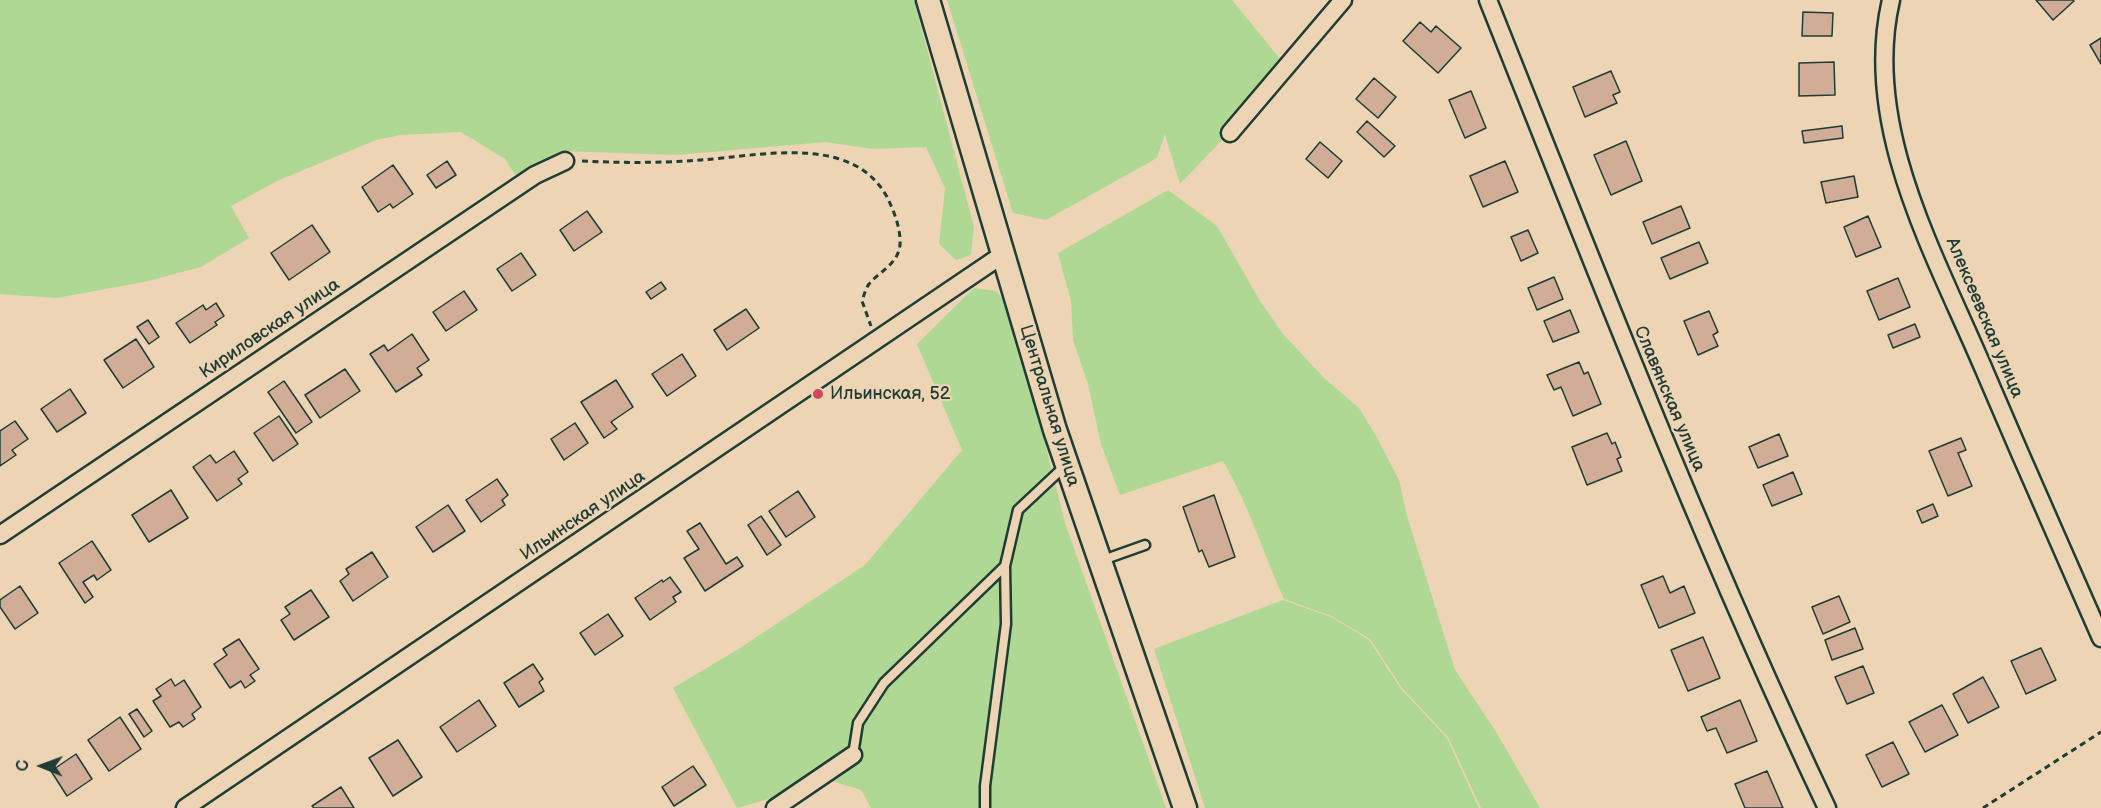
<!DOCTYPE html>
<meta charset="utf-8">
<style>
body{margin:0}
#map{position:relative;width:2101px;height:808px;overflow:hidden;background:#ecd4b4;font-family:"Balsamiq Sans",sans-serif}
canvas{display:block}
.north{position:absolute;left:12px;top:736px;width:60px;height:60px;-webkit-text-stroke:4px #ecd4b4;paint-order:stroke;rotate:271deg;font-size:16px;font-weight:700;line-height:24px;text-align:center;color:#1f3d34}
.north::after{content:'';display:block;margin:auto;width:21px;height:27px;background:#1f3d34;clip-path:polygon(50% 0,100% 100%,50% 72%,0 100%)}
</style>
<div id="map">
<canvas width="2101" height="808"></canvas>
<div class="north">С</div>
</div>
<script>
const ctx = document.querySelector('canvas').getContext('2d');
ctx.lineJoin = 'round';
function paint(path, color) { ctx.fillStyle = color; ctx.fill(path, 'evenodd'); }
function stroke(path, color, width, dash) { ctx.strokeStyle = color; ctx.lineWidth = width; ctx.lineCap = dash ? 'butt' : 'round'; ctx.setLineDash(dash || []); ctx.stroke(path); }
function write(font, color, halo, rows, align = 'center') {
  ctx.font = font + ' "Balsamiq Sans",sans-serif'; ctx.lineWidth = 4.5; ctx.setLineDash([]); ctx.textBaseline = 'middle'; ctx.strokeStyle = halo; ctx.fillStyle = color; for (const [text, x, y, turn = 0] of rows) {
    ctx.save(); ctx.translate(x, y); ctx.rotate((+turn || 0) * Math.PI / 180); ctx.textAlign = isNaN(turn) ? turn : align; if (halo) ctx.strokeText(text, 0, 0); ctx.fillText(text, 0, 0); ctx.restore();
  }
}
const green = new Path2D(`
 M0,0H914L974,227L971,255L956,260L939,244L945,188L926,147L873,149L826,142L675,155L561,151L516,176L505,159L461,132L400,135L376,140L277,181L231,206L249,238L201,267L144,282L56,298L0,294Z
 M947,0H1232L1289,70L1180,184L1165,134L1157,158L1046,220L1013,213Z
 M1168,190L1217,226L1260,301L1283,334L1324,378L1359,408L1375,434L1399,480L1407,516L1455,670L1498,735L1540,808H1481L1448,737L1402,688L1370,639L1331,616L1284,599C1263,553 1249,505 1223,461L1120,495L1101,444L1088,384L1073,340L1071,301L1058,253Z
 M974,288L996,291L1011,308L1065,523L1166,808H871L861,790L832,781L737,808L673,688L737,650L865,565L962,450L917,344Z
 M1283,600L1331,617L1369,640L1401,689L1447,738L1479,808H1205L1154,649Z`);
const building = new Path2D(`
 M2036,0H2073L2074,1L2053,20Z
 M1803,12L1833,13L1832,36H1802Z
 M1420,22L1431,32L1436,26L1461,48L1438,73L1403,41Z
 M2101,38V64L2090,45Z
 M1834,62L1835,95L1799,96V63Z
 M1611,71L1620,92L1613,95L1617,103L1585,117L1573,87Z
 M1374,78L1396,97L1378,118L1356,99Z
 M1471,91L1486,128L1465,138L1449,100Z
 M1367,121L1395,146L1384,157L1357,132Z
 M1842,126L1843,138L1804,143L1802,131Z
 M1626,141L1642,181L1611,195L1594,155Z
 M1320,142L1342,161L1328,178L1306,159Z
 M447,161L456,175L436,188L427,175Z
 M1505,161L1518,192L1483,207L1470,176Z
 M393,165L413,194L393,208L390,204L378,212L362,187Z
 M1854,176L1858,197L1826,203L1821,182Z
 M1681,206L1690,228L1652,244L1643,222Z
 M587,211L602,232L574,251L560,230Z
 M1868,216L1881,247L1856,257L1844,227Z
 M312,225L330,252L289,280L271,253Z
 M1528,230L1538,253L1521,261L1511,237Z
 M1699,242L1708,263L1670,279L1661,258Z
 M521,253L536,275L512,291L497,269Z
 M1554,277L1563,299L1537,310L1528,288Z
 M1898,278L1910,307L1879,320L1867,291Z
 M661,282L666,289L651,299L646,292Z
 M464,291L477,310L446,331L433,312Z
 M216,303L224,316L215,322L217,325L190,343L176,323L203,305L206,310Z
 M746,309L759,328L727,350L714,330Z
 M1570,310L1579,332L1553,342L1544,321Z
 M1709,311L1718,332L1713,335L1718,346L1698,355L1684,321Z
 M148,320L159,337L149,344L137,327Z
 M1915,324L1920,337L1893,348L1888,335Z
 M412,334L429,360L417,368L422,375L396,392L370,354L384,345L388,351Z
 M136,339L154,367L123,388L104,360Z
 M682,354L696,376L667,396L652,374Z
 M1579,362L1584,374L1588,372L1601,404L1573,416L1561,387L1554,390L1547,375Z
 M345,369L360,391L320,418L305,395Z
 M616,380L633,407L611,422L617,429L604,438L581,402Z
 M284,381L312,422L296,433L268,392Z
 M70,389L86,413L57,432L41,409Z
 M279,416L298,444L273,461L254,433Z
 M15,421L28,439L12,450L16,455L0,466V431Z
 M575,423L588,443L564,460L551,439Z
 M1607,433L1612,444L1615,442L1621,457L1617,459L1622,471L1587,485L1572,447Z
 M1779,434L1788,456L1758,468L1749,447Z
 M1961,438L1966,450L1958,453L1972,486L1948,496L1929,451Z
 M234,451L248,472L238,479L242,484L217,501L193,467L210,455L216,463Z
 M1793,472L1802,494L1772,506L1763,485Z
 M497,479L508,495L502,500L505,505L481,522L466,500Z
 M171,490L188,518L149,542L132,515Z
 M798,491L815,517L786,537L769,511Z
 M1214,495L1235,557L1209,567L1202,550L1199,552L1183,507Z
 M1933,504L1938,516L1922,523L1917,511Z
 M448,505L465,531L433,552L416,527Z
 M761,516L781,545L767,555L748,525Z
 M700,523L726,564L737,557L743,566L705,591L684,558L699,549L687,531Z
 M92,541L111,570L97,580L94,575L83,582L93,597L85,603L59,563Z
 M372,552L388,577L353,601L340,581L349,574L346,569Z
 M1663,576L1670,593L1684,586L1695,613L1659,628L1641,585Z
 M670,577L681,592L673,597L676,602L650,620L635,598L662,580L663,582Z
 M20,586L38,613L15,629L0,607V600Z
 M311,590L329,617L294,640L281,620L290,614L285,607Z
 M1839,596L1850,622L1823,634L1812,607Z
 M608,614L623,636L595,655L580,633Z
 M1855,628L1863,649L1832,660L1825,640Z
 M1703,637L1720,678L1688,691L1671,650Z
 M239,639L259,669L250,675L255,681L245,688L241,681L230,688L214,664L227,655L223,649Z
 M2041,648L2056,680L2026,694L2011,661Z
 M533,664L543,679L539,682L544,691L519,707L504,683Z
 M1863,666L1874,693L1847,704L1835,677Z
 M1983,677L1999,707L1968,723L1953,694Z
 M171,679L175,686L184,680L201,707L192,714L195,719L183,727L179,722L170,727L153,701L161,696L156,689Z
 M479,700L496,726L457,752L440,727Z
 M1740,700L1757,741L1727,753L1716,728L1707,731L1701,717Z
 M1942,705L1958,735L1925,752L1909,722Z
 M137,709L152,731L144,737L129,714Z
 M120,717L141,749L109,771L88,740Z
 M398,740L422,777L393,796L369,758Z
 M1893,742L1909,774L1882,787L1866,755Z
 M76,754L92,779L67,796L51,771Z
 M693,766L706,785L674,806L662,787Z
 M1767,771L1783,808H1745L1735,784Z
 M341,787L354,808H314L312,806Z`);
const path = new Path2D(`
 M582,161C621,163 661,163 701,160C760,156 852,133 887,197C894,211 901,229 900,245C898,264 880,271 869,284C866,288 864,295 862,301L871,326
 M1983,808L2101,732`);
const lane = new Path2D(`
 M1100,561L1145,545
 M853,755L858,723L884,683L1005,566L1018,510L1066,465
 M985,808V786L1006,624L1005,566`);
const street = new Path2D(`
 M1488,0C1596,271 1702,544 1827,808
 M1891,0C1861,128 1937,258 1985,372C2023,461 2062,550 2101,638
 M1230,133L1343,0
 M0,535L535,175L565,161
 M185,808L1002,255
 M775,808L853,755`);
const secondary = new Path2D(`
 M928,0L1055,430L1185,808`);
const markers = [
 [818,394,6,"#d1495b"]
];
const streetNames = [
 ["Алексеевская улица",1984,318,67],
 ["Кириловская улица",270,329,-34],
 ["Славянская улица",1669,399,67],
 ["Центральная улица",1049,406,73],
 ["Ильинская улица",583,516,-34]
];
const poiNames = [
 ["Ильинская, 52",830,394]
];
paint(green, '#afd895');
paint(building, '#d1ad97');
stroke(building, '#1f3d34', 1.5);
stroke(lane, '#1f3d34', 13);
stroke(street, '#1f3d34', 21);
stroke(secondary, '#1f3d34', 27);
stroke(path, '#1f3d34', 3, [6, 4.5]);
stroke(lane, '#ecd4b4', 8);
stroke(street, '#ecd4b4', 16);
stroke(secondary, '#ecd4b4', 22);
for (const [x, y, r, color] of markers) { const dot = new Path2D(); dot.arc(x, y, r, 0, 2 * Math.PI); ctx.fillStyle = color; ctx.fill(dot); stroke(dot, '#ecd4b4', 2); }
write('18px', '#1f3d34', '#ecd4b4', streetNames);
write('18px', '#1f3d34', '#ecd4b4', poiNames, 'left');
</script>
